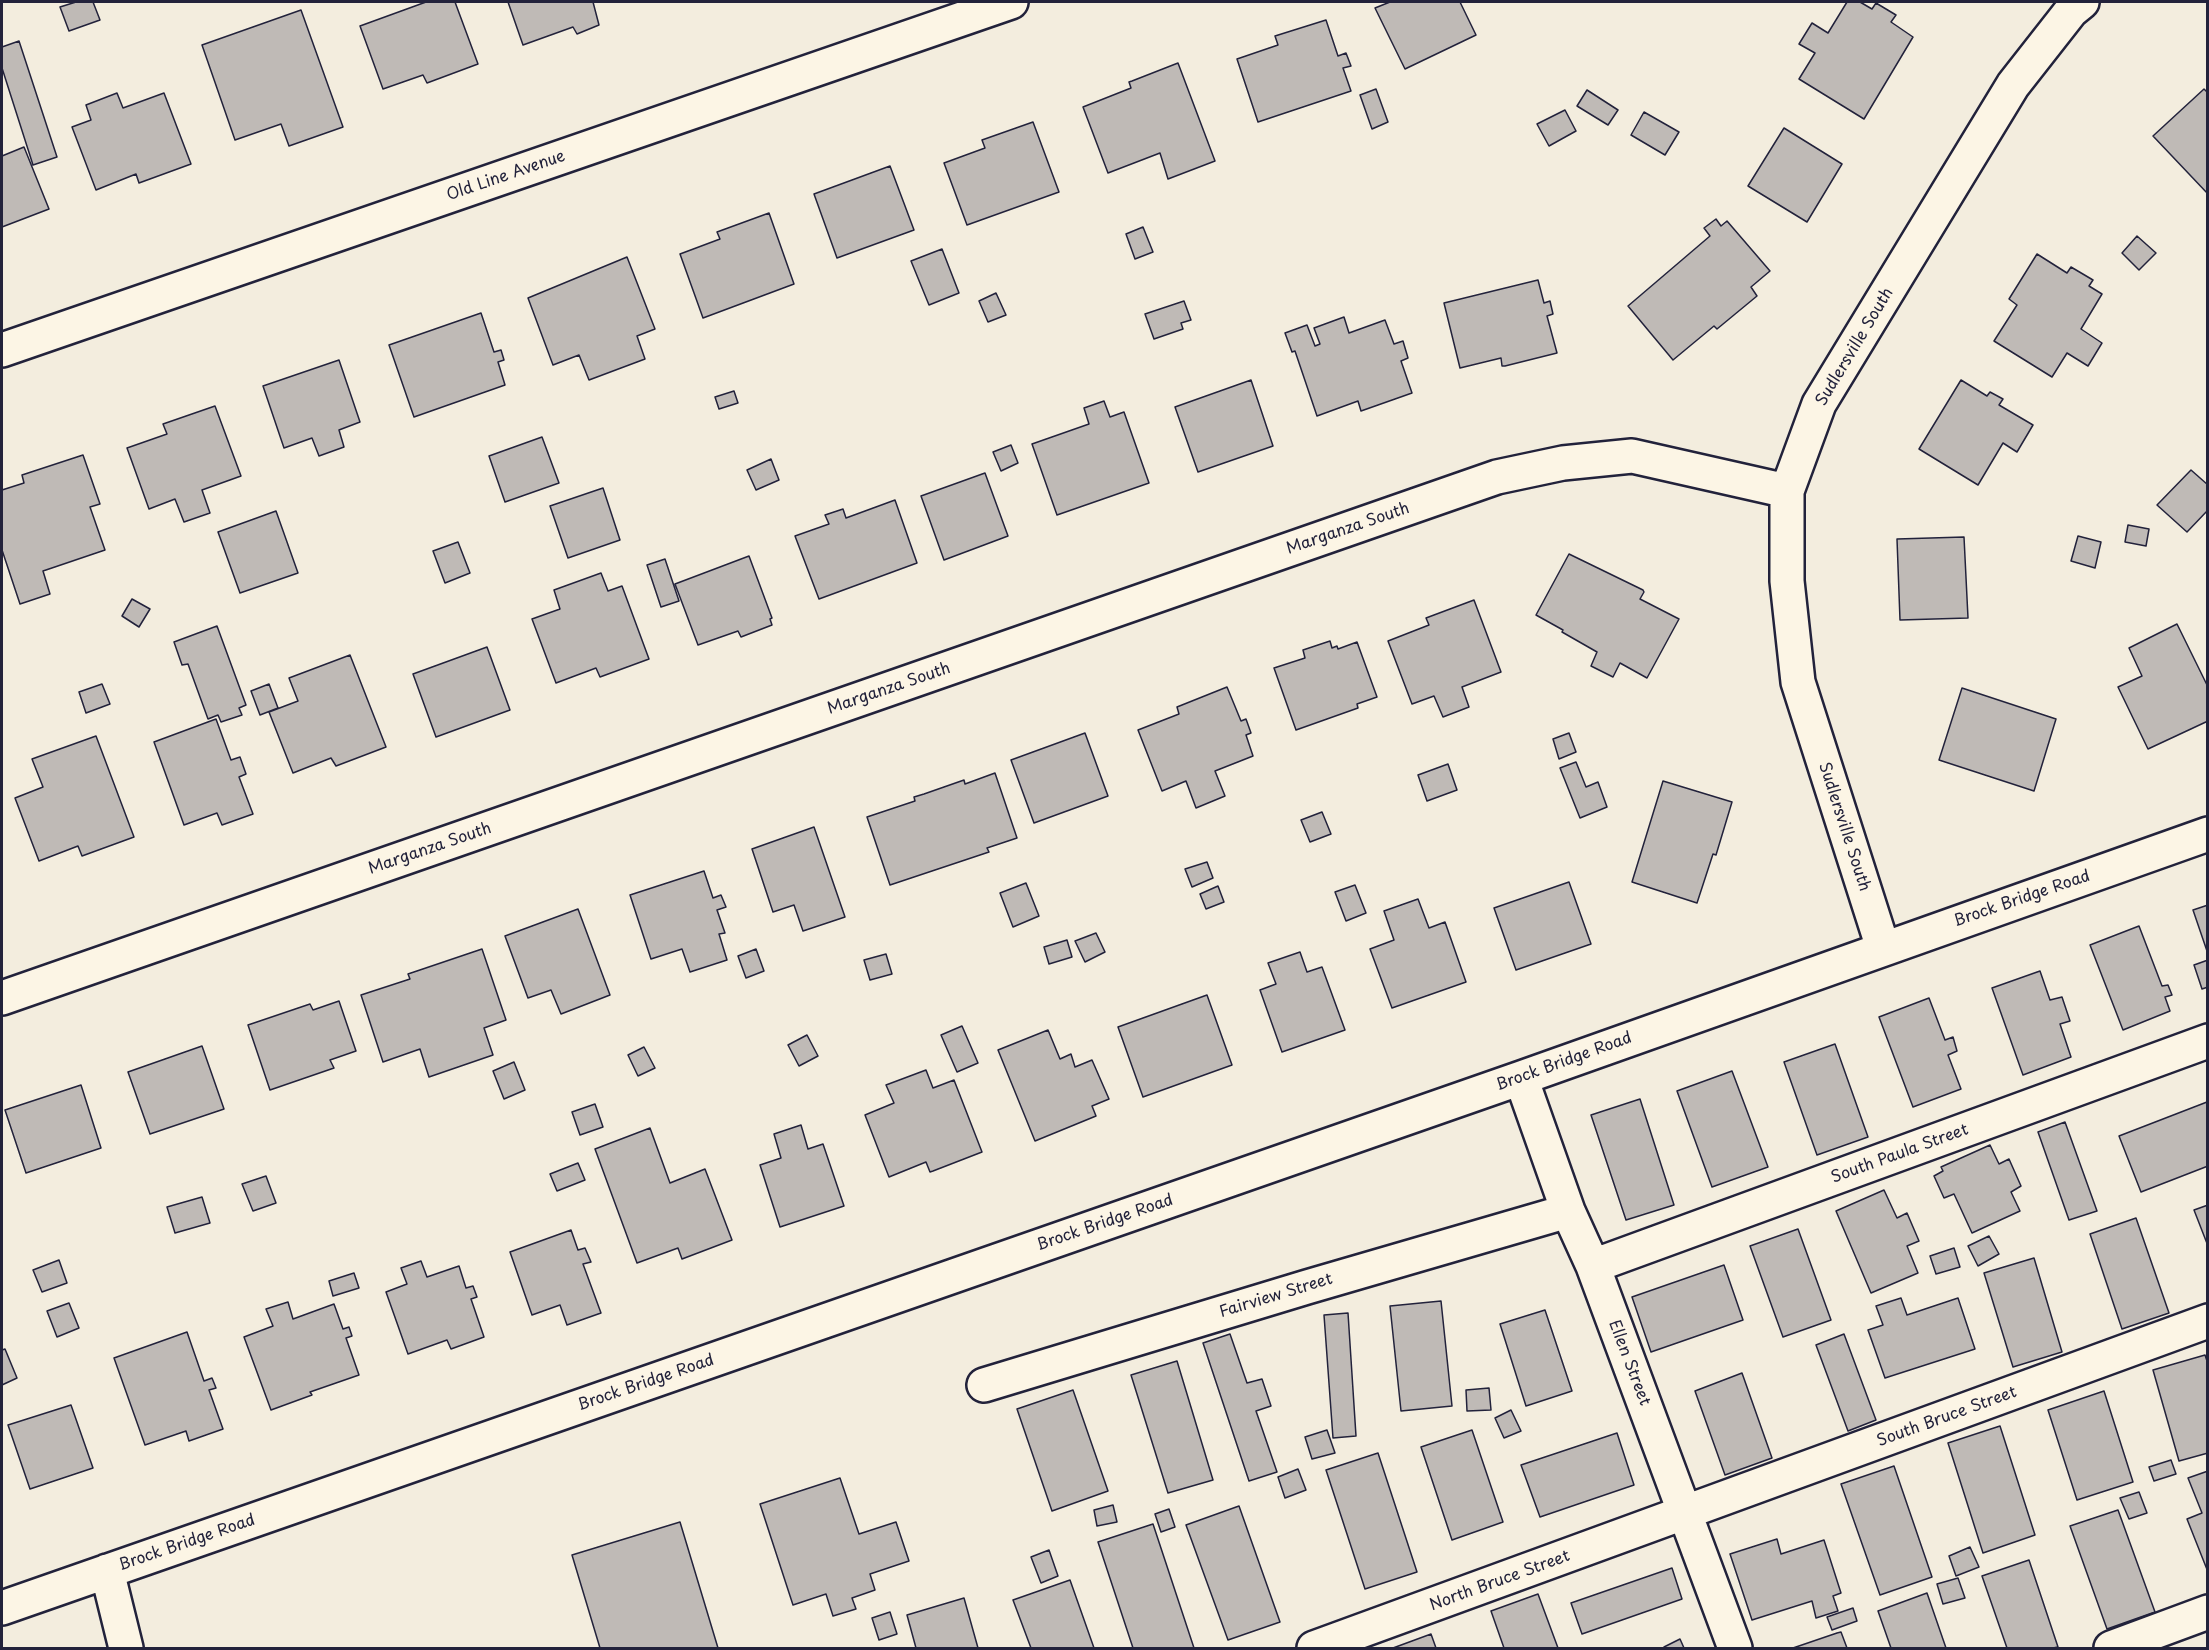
<!DOCTYPE html>
<style>
body{margin:0}
#map{position:relative;width:2209px;height:1650px;overflow:hidden;background:#f3edde;font-family:"Playpen Sans",sans-serif}
canvas{display:block}
.frame{position:absolute;inset:0;border:3px solid #22223b;pointer-events:none}
</style>
<div id="map">
<canvas width="2209" height="1650"></canvas>
<div class="frame"></div>
</div>
<script>
const ctx = document.querySelector('canvas').getContext('2d');
ctx.lineJoin = 'round';
function paint(path, color) { ctx.fillStyle = color; ctx.fill(path, 'evenodd'); }
function stroke(path, color, width, dash) { ctx.strokeStyle = color; ctx.lineWidth = width; ctx.lineCap = dash ? 'butt' : 'round'; ctx.setLineDash(dash || []); ctx.stroke(path); }
function write(font, color, halo, rows, align = 'center') {
  ctx.font = font + ' "Playpen Sans",sans-serif'; ctx.lineWidth = 5; ctx.setLineDash([]); ctx.textBaseline = 'middle'; ctx.strokeStyle = halo; ctx.fillStyle = color; for (const [text, x, y, turn = 0] of rows) {
    ctx.save(); ctx.translate(x, y); ctx.rotate((+turn || 0) * Math.PI / 180); ctx.textAlign = isNaN(turn) ? turn : align; if (halo) ctx.strokeText(text, 0, 0); ctx.fillText(text, 0, 0); ctx.restore();
  }
}
const building = new Path2D(`
 M76,2H93L100,20L69,31L60,7Z
 M426,2H455L478,64L427,83L423,75L383,89L360,26Z
 M508,2H593L599,25L577,34L573,27L523,45Z
 M1390,2H1460L1476,35L1405,69L1375,8Z
 M1847,2H1860L1872,9L1876,3L1896,15L1891,22L1913,37L1864,119L1799,79L1815,53L1799,44L1812,23L1828,33Z
 M301,10L343,127L289,146L281,124L235,140L202,45Z
 M1326,20L1338,56L1346,53L1351,66L1343,68L1351,91L1258,122L1237,59L1278,45L1275,36Z
 M19,41L57,157L33,165L2,68V47Z
 M1178,63L1215,161L1168,179L1160,153L1108,173L1083,107L1131,88L1129,82L1132,81Z
 M1376,89L1388,122L1372,129L1360,95Z
 M2204,89L2208,93V194L2153,136Z
 M1587,90L1618,110L1608,125L1577,106Z
 M117,93L123,108L164,93L191,164L139,183L136,174L96,190L72,127L91,120L86,105Z
 M1565,110L1576,131L1549,146L1537,124Z
 M1644,112L1679,132L1665,155L1631,135Z
 M1033,122L1059,192L967,225L944,163L985,148L982,140Z
 M1784,128L1842,164L1807,222L1748,186Z
 M24,147L49,209L2,227V156Z
 M890,166L914,230L837,258L814,194Z
 M769,213L794,284L703,318L680,254L720,239L717,232Z
 M1716,219L1721,226L1727,221L1770,271L1751,287L1757,296L1717,329L1714,326L1673,360L1628,306L1710,236L1704,228Z
 M1143,227L1153,252L1135,259L1126,234Z
 M2137,236L2156,253L2139,270L2122,253Z
 M942,249L959,293L929,305L911,261Z
 M2037,254L2067,273L2071,267L2093,280L2089,286L2102,294L2081,329L2102,343L2088,366L2067,353L2052,377L1994,341L2017,305L2009,299Z
 M627,257L655,329L637,336L645,359L589,380L579,355L553,365L528,298Z
 M1538,280L1544,303L1550,301L1553,314L1547,316L1557,353L1505,366H1502L1501,358L1460,368L1444,303Z
 M996,293L1006,315L988,322L979,301Z
 M1184,301L1191,320L1181,323L1183,329L1154,339L1145,314Z
 M481,313L494,352L501,350L504,360L498,362L505,385L414,417L389,345Z
 M1344,317L1349,333L1385,320L1394,344L1403,341L1408,358L1401,361L1412,393L1361,411L1358,401L1317,416L1295,351L1292,352L1285,333L1307,325L1315,346L1320,344L1314,328Z
 M339,360L360,422L339,430L344,447L319,456L312,438L284,448L263,386Z
 M1251,380L1273,446L1198,472L1175,407Z
 M1961,380L1987,396L1990,392L2003,399L1999,405L2033,425L2017,452L2003,443L1978,485L1919,449Z
 M734,391L738,403L719,409L715,397Z
 M1104,401L1110,417L1124,412L1149,483L1057,515L1032,444L1089,424L1084,408Z
 M215,406L241,476L202,490L210,513L184,522L175,499L149,509L127,448L167,434L163,424Z
 M542,437L559,483L505,502L489,456Z
 M1011,445L1018,463L1001,471L993,452Z
 M83,455L100,504L90,507L105,550L43,571L50,594L20,604L2,550V490L24,483L22,475Z
 M771,459L779,480L756,490L747,470Z
 M2191,470L2208,485V510L2187,532L2157,505Z
 M985,473L1008,536L944,560L921,496Z
 M603,488L620,540L568,558L550,506Z
 M895,500L917,563L819,599L795,536L829,524L825,515L843,509L846,518Z
 M276,511L298,573L240,593L218,532Z
 M2128,525L2149,529L2146,546L2125,542Z
 M2078,536L2101,542L2095,568L2071,561Z
 M1964,537L1968,618L1900,620L1897,539Z
 M458,542L470,573L445,583L433,551Z
 M1569,554L1643,590L1644,592L1640,599L1679,619L1647,678L1620,663L1613,677L1591,666L1597,652L1562,632L1563,630L1536,615Z
 M749,556L772,618L770,619L772,625L741,637L738,631L698,645L675,584Z
 M665,559L679,601L661,607L647,565Z
 M601,573L608,591L622,586L649,659L600,677L596,668L556,683L532,619L560,609L554,590Z
 M132,599L150,609L139,627L122,616Z
 M1474,600L1501,672L1462,687L1469,707L1443,717L1434,696L1412,704L1388,641L1429,625L1426,618Z
 M2177,624L2208,687V721L2148,749L2118,687L2142,676L2129,648Z
 M217,626L246,705L239,708L242,715L221,722L218,715L208,719L188,664L182,665L174,642Z
 M1330,641L1332,648L1337,646L1338,649L1357,642L1377,697L1357,704L1358,708L1296,730L1274,668L1305,658L1303,650Z
 M487,647L510,710L436,737L413,674Z
 M350,655L386,747L336,766L331,758L293,773L269,712L298,701L289,678Z
 M102,684L110,704L86,713L79,692Z
 M269,684L278,708L260,715L251,691Z
 M1227,687L1241,721L1246,719L1251,733L1246,735L1253,756L1215,771L1225,796L1196,808L1186,781L1162,791L1138,730L1179,714L1177,707Z
 M1962,688L2056,719L2034,791L1939,760Z
 M216,719L231,760L240,757L246,774L239,777L253,814L222,825L217,813L184,825L154,742Z
 M1085,733L1108,796L1034,823L1011,760Z
 M1569,733L1576,752L1559,759L1553,739Z
 M96,736L134,837L82,856L78,846L39,861L15,798L43,787L32,759Z
 M1576,762L1586,787L1598,782L1607,807L1580,818L1560,768Z
 M1448,764L1457,790L1427,801L1418,775Z
 M995,773L1017,838L987,848L989,852L890,885L867,817L915,801L914,797L924,794L964,780L965,784Z
 M1663,781L1732,802L1716,855L1713,854L1697,903L1632,882Z
 M1322,812L1331,834L1310,842L1301,820Z
 M814,827L845,917L803,931L794,905L773,912L752,849Z
 M1207,862L1213,878L1192,887L1185,869Z
 M704,871L713,898L721,895L726,907L717,910L725,933L719,934L727,960L690,972L682,949L651,959L630,895Z
 M1569,882L1591,944L1516,970L1494,908Z
 M1026,883L1039,916L1013,927L1000,893Z
 M1355,885L1366,913L1346,921L1335,892Z
 M1218,886L1224,902L1206,909L1200,894Z
 M1418,899L1429,928L1445,922L1466,982L1392,1008L1370,949L1394,940L1384,911Z
 M2208,905V954L2193,910Z
 M578,909L610,995L561,1014L551,990L528,998L505,936Z
 M2139,926L2162,986L2168,985L2172,995L2165,997L2170,1011L2123,1030L2090,945Z
 M1096,933L1105,952L1085,962L1075,941Z
 M1067,940L1072,957L1049,964L1044,947Z
 M482,949L506,1020L484,1028L493,1055L429,1077L420,1049L383,1062L361,995L410,979L408,974Z
 M756,949L764,971L746,978L738,956Z
 M1300,952L1307,972L1322,967L1345,1030L1282,1052L1260,990L1276,984L1268,963Z
 M886,954L892,974L870,980L864,960Z
 M2208,960V987L2202,989L2194,965Z
 M2040,971L2050,1000L2062,997L2070,1021L2060,1024L2071,1057L2023,1075L1992,988Z
 M1207,995L1232,1065L1143,1097L1118,1027Z
 M1929,998L1945,1040L1953,1037L1957,1051L1948,1055L1961,1089L1913,1107L1879,1017Z
 M339,1001L356,1051L330,1060L334,1068L270,1090L248,1025L310,1004L313,1010Z
 M962,1026L978,1063L957,1072L941,1035Z
 M1048,1030L1060,1059L1071,1054L1075,1067L1092,1060L1109,1099L1092,1106L1096,1116L1035,1141L998,1050Z
 M807,1035L818,1056L799,1066L788,1045Z
 M1835,1044L1868,1137L1817,1155L1784,1062Z
 M202,1046L224,1109L150,1134L128,1072Z
 M644,1047L655,1068L638,1076L628,1055Z
 M514,1062L525,1090L504,1099L493,1071Z
 M926,1070L933,1088L954,1080L982,1152L933,1171L930,1172L926,1162L889,1177L865,1115L894,1103L886,1085Z
 M1732,1071L1768,1167L1712,1187L1677,1091Z
 M81,1085L101,1148L26,1173L5,1110Z
 M1640,1099L1674,1205L1626,1220L1591,1115Z
 M2207,1102L2208,1166L2141,1192L2119,1136Z
 M595,1104L603,1127L580,1135L572,1112Z
 M2065,1122L2097,1211L2069,1220L2038,1132Z
 M801,1125L808,1149L823,1144L844,1206L780,1227L760,1165L781,1158L774,1134Z
 M650,1128L670,1183L705,1169L732,1240L682,1259L678,1248L637,1263L595,1149Z
 M1990,1145L1999,1164L2009,1159L2021,1186L2011,1192L2020,1211L1972,1233L1954,1194L1944,1198L1934,1176L1943,1171L1941,1167Z
 M578,1163L585,1180L557,1191L550,1174Z
 M266,1176L276,1203L253,1211L242,1184Z
 M1884,1190L1897,1218L1907,1213L1919,1241L1907,1246L1918,1273L1871,1293L1836,1211Z
 M202,1197L210,1223L175,1233L167,1207Z
 M2208,1205V1246L2194,1210Z
 M2136,1218L2169,1313L2122,1329L2090,1234Z
 M1798,1229L1831,1320L1783,1337L1750,1246Z
 M571,1230L578,1250L585,1248L591,1262L583,1264L601,1313L567,1325L560,1305L532,1315L510,1252Z
 M1989,1236L1999,1254L1978,1266L1968,1246Z
 M1954,1248L1960,1267L1936,1274L1930,1256Z
 M2034,1258L2062,1352L2013,1367L1984,1273Z
 M59,1260L67,1283L42,1292L33,1270Z
 M421,1261L427,1277L459,1266L466,1288L473,1286L477,1297L471,1299L484,1337L451,1349L447,1340L408,1354L386,1292L407,1284L401,1268Z
 M1724,1265L1743,1320L1651,1352L1632,1297Z
 M354,1273L359,1288L333,1296L329,1281Z
 M1901,1298L1907,1315L1958,1298L1975,1349L1885,1378L1868,1330L1883,1325L1876,1306Z
 M1441,1301L1452,1406L1401,1411L1390,1306Z
 M288,1302L293,1319L334,1304L343,1329L349,1327L352,1336L346,1338L359,1375L310,1392L312,1395L271,1410L244,1337L273,1326L266,1309Z
 M69,1303L79,1328L57,1337L47,1311Z
 M1545,1310L1572,1391L1526,1406L1500,1324Z
 M1348,1313L1356,1436L1333,1438L1324,1315Z
 M187,1332L204,1381L212,1378L216,1388L209,1390L223,1429L189,1441L186,1431L145,1445L114,1358Z
 M1230,1334L1247,1383L1262,1379L1271,1406L1256,1411L1277,1472L1249,1481L1203,1343Z
 M1844,1334L1876,1420L1848,1431L1816,1345Z
 M5,1349L17,1378L2,1385V1350Z
 M2205,1355L2208,1364V1453L2179,1461L2153,1370Z
 M1177,1361L1213,1480L1168,1493L1131,1375Z
 M1742,1373L1772,1458L1725,1475L1695,1391Z
 M1489,1388L1491,1410L1467,1411L1466,1390Z
 M1073,1390L1108,1491L1052,1511L1017,1409Z
 M2104,1391L2133,1482L2077,1500L2048,1410Z
 M71,1405L93,1468L30,1489L8,1425Z
 M1511,1410L1521,1431L1504,1438L1495,1418Z
 M2000,1426L2035,1535L1983,1553L1948,1443Z
 M1327,1430L1335,1453L1312,1459L1305,1437Z
 M1472,1430L1503,1522L1452,1540L1421,1447Z
 M1617,1433L1634,1485L1540,1517L1521,1465Z
 M1378,1453L1417,1572L1365,1589L1326,1470Z
 M2171,1460L2176,1474L2154,1481L2149,1467Z
 M1894,1466L1932,1577L1880,1595L1841,1484Z
 M1298,1469L1306,1490L1285,1498L1278,1477Z
 M2208,1471V1572L2187,1519L2202,1513L2188,1478Z
 M840,1478L859,1534L896,1522L909,1561L870,1574L875,1590L852,1598L856,1609L833,1616L826,1594L793,1605L760,1504Z
 M2139,1492L2147,1513L2129,1519L2120,1498Z
 M1113,1505L1117,1522L1097,1526L1094,1510Z
 M1239,1506L1280,1622L1228,1640L1186,1525Z
 M1169,1509L1175,1527L1161,1532L1155,1514Z
 M2118,1510L2155,1612L2107,1629L2070,1526Z
 M680,1522L718,1648H600L572,1555Z
 M1153,1524L1194,1648H1133L1098,1542Z
 M1777,1539L1781,1554L1824,1540L1841,1593L1833,1596L1838,1611L1816,1618L1812,1601L1752,1620L1730,1554Z
 M1970,1547L1979,1567L1956,1576L1949,1556Z
 M1049,1550L1058,1576L1041,1583L1031,1557Z
 M2029,1560L2058,1647L2053,1648H2007L1982,1576Z
 M1672,1568L1682,1599L1582,1634L1571,1603Z
 M1958,1578L1965,1598L1943,1604L1937,1584Z
 M1070,1580L1094,1648H1031L1013,1600Z
 M1927,1593L1946,1648H1891L1878,1611Z
 M1538,1594L1558,1648H1504L1491,1611Z
 M964,1598L978,1648H916L907,1615Z
 M1853,1608L1857,1621L1832,1630L1827,1617Z
 M890,1612L897,1634L879,1640L872,1618Z
 M1841,1632L1847,1648H1793L1837,1633Z
 M1431,1634L1436,1648H1393Z
 M1680,1639L1684,1648H1664V1647Z`);
const minor = new Path2D(`
 M2,350L1011,2
 M1883,948L1798,682L1787,581V491L1819,404L2013,85L2071,11L2082,2
 M2,998L1497,477L1563,463L1632,456L1787,491
 M1521,1078L1568,1211L1593,1266L1735,1648
 M1593,1266L2208,1041
 M984,1385L1307,1287L1568,1211
 M107,1571L126,1648
 M2,1608L1521,1078L2208,834
 M1314,1648L2208,1321
 M2111,1648L2208,1612`);
const streetNames = [
 ["Old Line Avenue",506,176,-19],
 ["Sudlersville South",1855,347,-59],
 ["Marganza South",1348,529,-19],
 ["Marganza South",889,689,-19],
 ["Sudlersville South",1844,827,72],
 ["Marganza South",430,849,-19],
 ["Brock Bridge Road",2022,899,-19],
 ["Brock Bridge Road",1564,1062,-20],
 ["South Paula Street",1900,1154,-20],
 ["Brock Bridge Road",1105,1223,-19],
 ["Fairview Street",1276,1296,-17],
 ["Ellen Street",1629,1363,69],
 ["Brock Bridge Road",646,1383,-19],
 ["South Bruce Street",1947,1417,-20],
 ["Brock Bridge Road",187,1543,-19],
 ["North Bruce Street",1500,1581,-20]
];
paint(building, '#bfbab6');
stroke(building, '#22223b', 1.5);
stroke(minor, '#22223b', 38);
stroke(minor, '#fcf5e5', 33);
write('16px', '#22223b', '#fcf5e5', streetNames);
</script>
